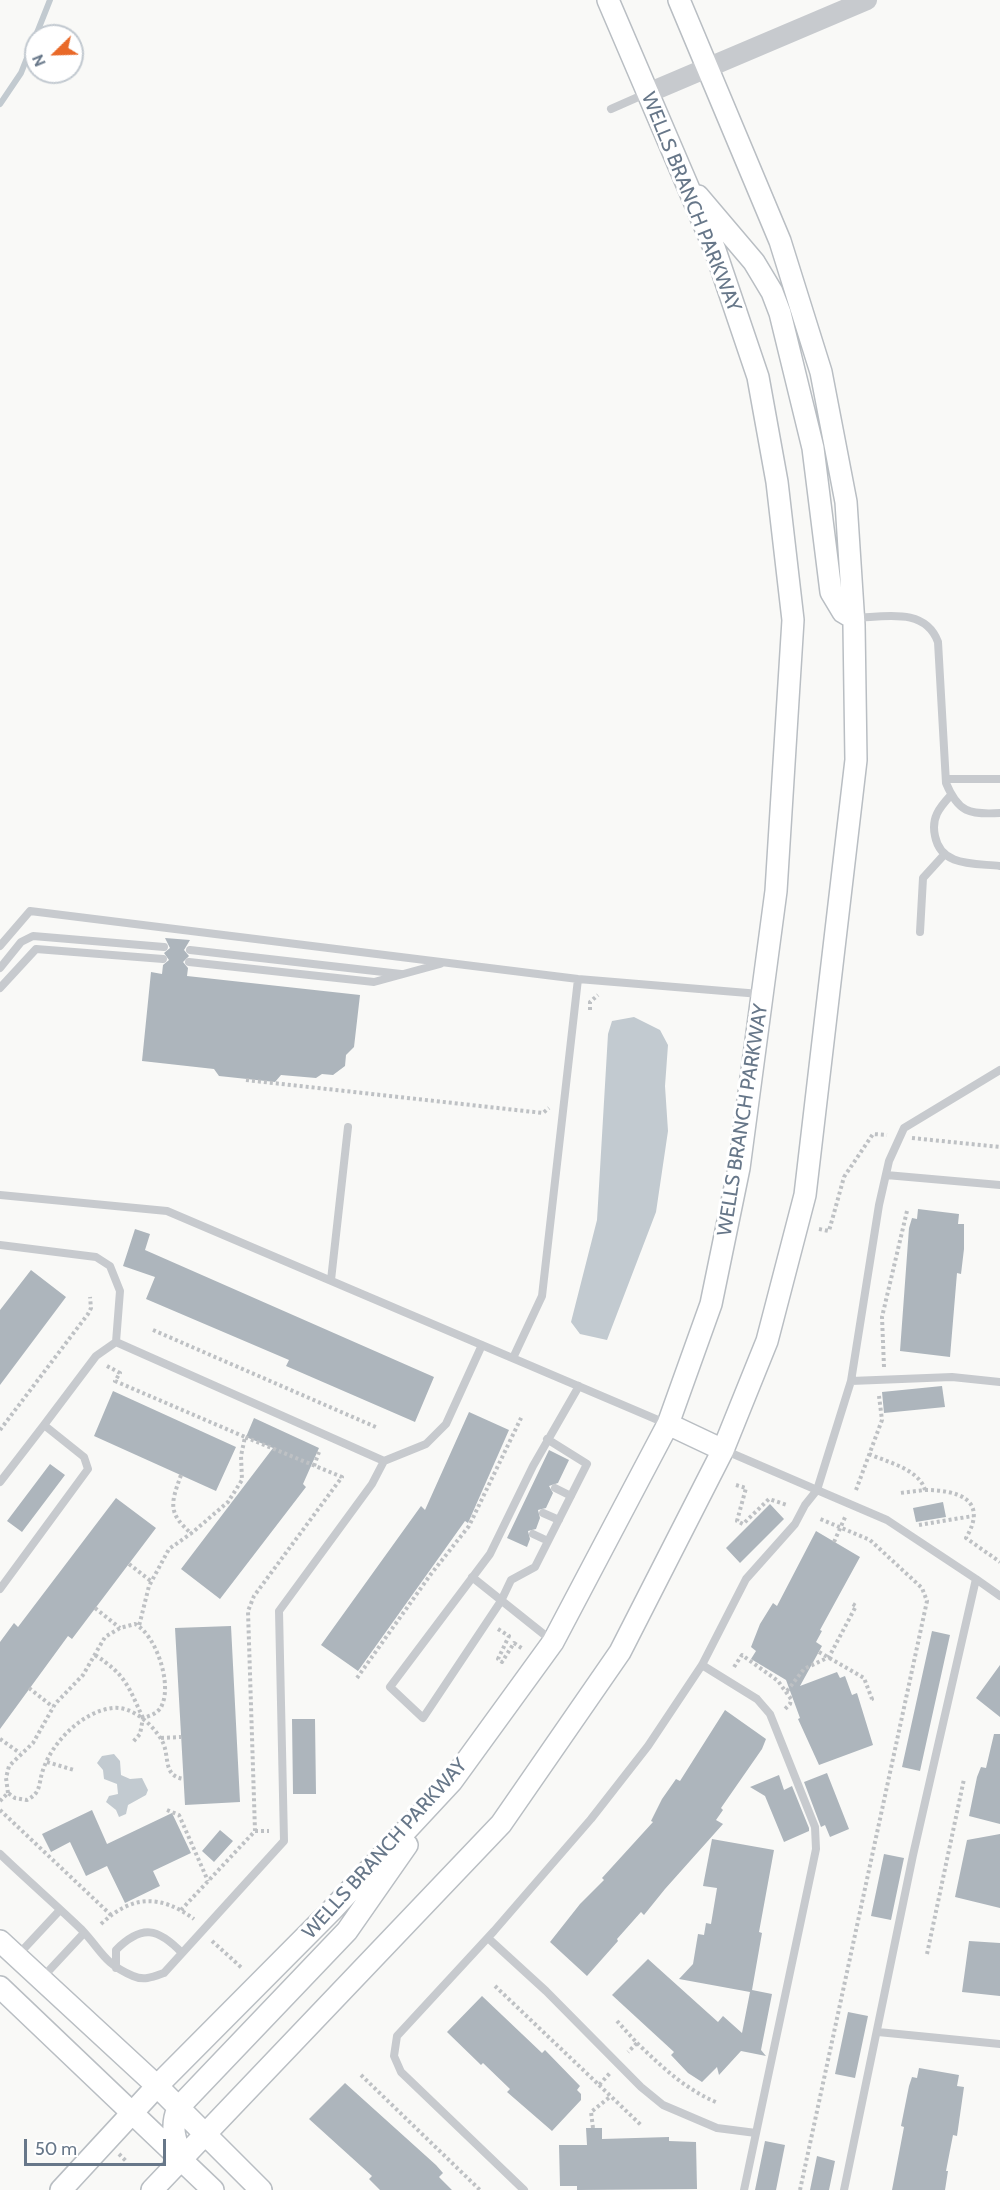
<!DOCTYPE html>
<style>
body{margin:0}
#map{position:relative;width:1000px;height:2190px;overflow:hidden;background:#f9f9f7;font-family:Cabin,sans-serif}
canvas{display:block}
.north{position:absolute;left:24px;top:24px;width:60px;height:60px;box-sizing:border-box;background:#fff;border:2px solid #c2c9d0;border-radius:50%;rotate:247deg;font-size:16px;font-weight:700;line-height:24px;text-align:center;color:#677789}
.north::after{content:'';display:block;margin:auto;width:21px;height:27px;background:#e96928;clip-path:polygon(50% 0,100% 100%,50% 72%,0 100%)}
.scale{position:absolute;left:24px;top:2139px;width:142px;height:27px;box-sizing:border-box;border:3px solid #677789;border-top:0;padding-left:8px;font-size:18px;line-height:21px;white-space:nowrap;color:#677789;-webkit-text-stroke:4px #fff;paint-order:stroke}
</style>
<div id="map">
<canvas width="1000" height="2190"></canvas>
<div class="north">N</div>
<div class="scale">50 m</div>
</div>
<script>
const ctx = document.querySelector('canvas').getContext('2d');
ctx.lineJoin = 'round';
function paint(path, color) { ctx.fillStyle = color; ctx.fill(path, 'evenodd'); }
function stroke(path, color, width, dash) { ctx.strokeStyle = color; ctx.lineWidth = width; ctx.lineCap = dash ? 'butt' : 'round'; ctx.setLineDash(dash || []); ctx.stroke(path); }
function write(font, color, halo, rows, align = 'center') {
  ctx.font = font + ' Cabin,sans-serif'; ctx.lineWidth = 6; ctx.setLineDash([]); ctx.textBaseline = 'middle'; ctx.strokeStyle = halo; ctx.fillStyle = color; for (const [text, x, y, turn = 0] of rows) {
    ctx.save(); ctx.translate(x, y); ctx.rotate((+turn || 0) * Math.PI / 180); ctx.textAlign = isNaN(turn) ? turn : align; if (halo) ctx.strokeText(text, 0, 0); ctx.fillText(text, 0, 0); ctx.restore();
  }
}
const water = new Path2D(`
 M634,1017L660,1030L668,1045L665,1086L668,1131L656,1212L607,1340L580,1334L571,1322L597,1220L608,1034L612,1021Z
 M114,1754L120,1761L121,1775L130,1779L142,1778L148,1790L146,1795L128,1805L126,1814L119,1817L116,1810L106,1802L109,1796L118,1794L117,1784L104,1779L103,1770L97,1763L102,1756Z`);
const stream = new Path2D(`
 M0,104L21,73L50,0`);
const building = new Path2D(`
 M165,938L190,940L184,950L189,956L183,962L188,968L187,976L360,995L354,1047L346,1055L345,1066L333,1075L322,1074L316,1078L281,1075L275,1082L219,1076L214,1069L142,1061L151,972L162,974L163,965L169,960L164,953L170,948Z
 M918,1209L959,1214L958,1224H964V1249L961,1274L957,1273L950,1357L900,1351L909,1228L912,1218L917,1219Z
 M135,1229L150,1234L145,1250L434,1377L415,1422L286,1366L289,1360L146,1299L155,1277L123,1266Z
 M31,1270L66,1297L0,1385V1310Z
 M942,1386L945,1407L884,1413L882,1392Z
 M113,1391L236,1447L216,1491L94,1436Z
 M469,1412L509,1430L468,1523L465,1521L358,1671L321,1645L421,1506L425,1510Z
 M254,1418L319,1448L303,1484L306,1487L220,1599L181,1569L273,1448L246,1437Z
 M549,1450L569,1460L558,1483L549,1486L553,1493L546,1508L538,1510L540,1518L536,1529L528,1531L530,1539L527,1547L507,1538Z
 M50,1464L65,1475L22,1532L7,1521Z
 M116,1498L156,1528L72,1639L68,1636L0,1729V1642L14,1623L18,1627Z
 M943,1502L946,1517L916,1522L913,1508Z
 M770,1504L784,1519L740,1563L726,1548Z
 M816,1531L860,1557L820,1630L822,1631L816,1642L822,1646L800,1686L837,1672L840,1678L845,1676L852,1695L857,1693L873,1745L819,1765L798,1719L800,1718L786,1680L751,1659L756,1651L751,1647L760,1624L773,1603L777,1606Z
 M231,1626L240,1802L185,1805L175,1628Z
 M932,1631L950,1635L920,1771L902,1767Z
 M1000,1665V1717L976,1698Z
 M725,1710L766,1739L762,1749L721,1808L723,1810L716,1820L723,1824L665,1889L644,1915L641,1912L617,1939L618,1941L587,1976L550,1942L580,1904L604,1880L602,1878L653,1822L651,1821L662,1799L676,1779L680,1781Z
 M292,1719H315L316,1794H293Z
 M994,1734H1000V1824L969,1816L977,1777L981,1767L986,1768Z
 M827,1773L849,1829L830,1837L825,1825L821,1827L804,1782Z
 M779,1775L784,1790L792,1786L809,1828V1831L784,1842L765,1796L750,1787Z
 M92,1810L107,1844L172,1813L191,1853L153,1871L160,1886L125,1903L107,1866L86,1876L70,1842L51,1852L42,1834Z
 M220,1830L233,1841L214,1862L202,1851Z
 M1000,1834V1908L955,1897L967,1840Z
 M712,1839L774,1850L759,1932L762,1933L752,1990L772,1994L761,2050L766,2056L741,2051L719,2075L717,2067L702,2082L688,2073L671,2055L674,2052L612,1995L648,1959L718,2022L723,2016L742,2033L750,1992L679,1979L693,1964L698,1934L704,1935L706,1923L711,1924L717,1888L703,1886Z
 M884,1854L904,1858L891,1920L871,1916Z
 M969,1941L1000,1943V1996L962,1992Z
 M482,1996L542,2053L545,2050L580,2086L577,2090L581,2094V2100L552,2131L507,2092L510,2089L483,2063L481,2065L447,2032Z
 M848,2012L868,2016L855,2078L835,2074Z
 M919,2068L959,2075L957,2086L964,2087L957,2136L953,2135L946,2171H948L945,2190H892L904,2127L901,2126L909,2086L912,2077L917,2078Z
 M345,2083L436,2165L443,2173L439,2177L452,2190H380L369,2179L372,2176L309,2119Z
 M586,2128H602V2139L669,2137V2141L696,2142L697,2189L577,2190V2186H560L559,2145H587Z
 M765,2141L785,2145L776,2190H755Z
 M817,2156L835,2161L829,2190H810Z`);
const path = new Path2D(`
 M590,1010V1002L598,995
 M246,1080L543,1113L549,1108
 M912,1138L1000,1147
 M819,1229L829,1231L844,1177L873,1134L887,1135
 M153,1330L378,1428
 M107,1366L120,1373L115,1381L245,1437L241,1456L242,1480L228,1502L193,1532L169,1549L149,1586L139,1626
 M884,1367L882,1317L907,1211
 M0,1430L88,1314L91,1308L90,1297
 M869,1454C887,1462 919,1469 925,1490L900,1493
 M314,1466L319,1452
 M181,1475C171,1503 167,1513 192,1534
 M736,1485L746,1488L737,1521L743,1524L769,1499L787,1505
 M856,1490L882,1420L879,1396
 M925,1490C957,1490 989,1499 966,1538L1000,1562
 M919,1525L973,1516
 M834,1542L846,1515
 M129,1564L152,1582
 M95,1608L120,1628
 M498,1629L509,1636L498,1659L502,1662L514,1643L523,1649
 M819,1652L864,1678L872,1699L869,1700
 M95,1655C126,1675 128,1686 143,1718
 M734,1667L742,1655L778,1681L791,1699L790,1704L783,1711
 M357,1678L431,1574L469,1526L522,1416
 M29,1688L53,1707
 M787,1691L804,1669L829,1657L856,1606L851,1603
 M161,1738L181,1737
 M0,1739L20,1753
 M47,1762L74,1770
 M8,1793L6,1778L9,1766L33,1743L55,1704L83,1675L105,1637L120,1628L135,1624C156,1635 172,1683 162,1705C159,1713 150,1716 143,1718L140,1734L132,1743
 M0,1801L8,1793L15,1798L27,1800C42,1792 38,1784 43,1770C52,1742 83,1711 113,1708C132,1706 152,1724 161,1739C171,1754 161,1776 184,1779
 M0,1810L111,1915
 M167,1810L179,1815L208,1881
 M255,1831H269
 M181,1910L255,1831L248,1611L254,1596L342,1477L245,1437
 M101,1924C132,1895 160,1894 194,1919
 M212,1941L243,1969
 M927,1954L964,1779
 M495,1986L599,2085L610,2073
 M617,2021L637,2043L628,2052
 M637,2043C663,2068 685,2089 718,2103
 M361,2075L480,2190
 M599,2085L642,2126
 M593,2128L591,2112L611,2096
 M119,2154L127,2162
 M800,2190L927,1601L922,1588L870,1540L818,1518`);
const service = new Path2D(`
 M611,109L645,94
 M855,618C885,617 925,607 938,642L946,783C958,812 969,815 1000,813
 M946,779H1000
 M951,795C939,808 931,818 935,836C941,867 974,863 1000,866
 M920,932L923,878L943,856
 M0,946L30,911L578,979L760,994
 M190,950L401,974
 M189,962L374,982L440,964
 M0,968L21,942L33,936L164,947
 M0,988L36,949L163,959
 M886,1175L1000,1185
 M0,1195L167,1211L665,1423
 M0,1245L96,1257L110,1266L120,1291L116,1342L384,1461L426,1444L446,1424L482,1345
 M331,1280L348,1127
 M513,1358L542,1296L578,979
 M851,1381L952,1377L1000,1382
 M547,1439L587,1464L535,1567L511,1580L501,1601L423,1718L390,1687L490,1554L533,1466L579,1386
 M724,1450L817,1490L851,1381L879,1205L889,1161L904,1128L1000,1070
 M0,1482L44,1425
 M555,1488L571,1496
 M543,1513L559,1520
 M533,1534L548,1541
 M472,1577L551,1640
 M976,1579L1000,1596
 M0,1589L88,1469L84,1457L44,1425L96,1356L116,1342
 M702,1665L757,1699L770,1714L815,1827L816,1849L811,1873L744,2190
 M0,1854C27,1880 55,1904 82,1930C101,1950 104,1964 133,1976C144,1981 153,1977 164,1973L284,1841L279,1611L372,1484L384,1461
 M488,1938L546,1991L641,2087L663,2105L717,2128L756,2133
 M18,1955L60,1910
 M116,1968V1950C142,1924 158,1928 182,1953
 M42,1978L84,1933
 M878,2032L1000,2044
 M524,2190L401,2072L394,2056L397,2036L494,1931L591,1819L648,1746L702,1665L746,1579L795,1524L805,1505L817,1490L887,1520L976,1579L913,1855L844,2190`);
const tertiary = new Path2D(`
 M648,93L867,0`);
const secondary = new Path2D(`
 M698,196L754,262L772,292L780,313L813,448L831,592L843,612L853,618
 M668,1424L723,1450
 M0,1941L157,2086L261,2190
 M0,1987L213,2190
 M182,2158C175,2140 170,2127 178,2108L347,1931L407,1845
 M61,2190L157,2086L332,1910L452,1781L553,1642L668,1424L711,1304L739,1168L776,891L793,620L777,482L758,377L715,250L608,0
 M152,2190L501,1824L620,1652L723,1450L767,1341L805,1195L856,760L854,625L846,502L821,372L780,241L679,0`);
const streetNames = [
 ["WELLS BRANCH PARKWAY",691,202,68],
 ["WELLS BRANCH PARKWAY",743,1120,-81],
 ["WELLS BRANCH PARKWAY",385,1849,-48]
];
paint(water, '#c2cad0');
stroke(stream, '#c2cad0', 6);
paint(building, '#adb5bc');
stroke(secondary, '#b9bec3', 24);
stroke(path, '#bec1c4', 4, [3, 3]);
stroke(service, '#c7cace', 8);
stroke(tertiary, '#c7cace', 20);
stroke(secondary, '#fff', 21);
write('20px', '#677789', '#fff', streetNames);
</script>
